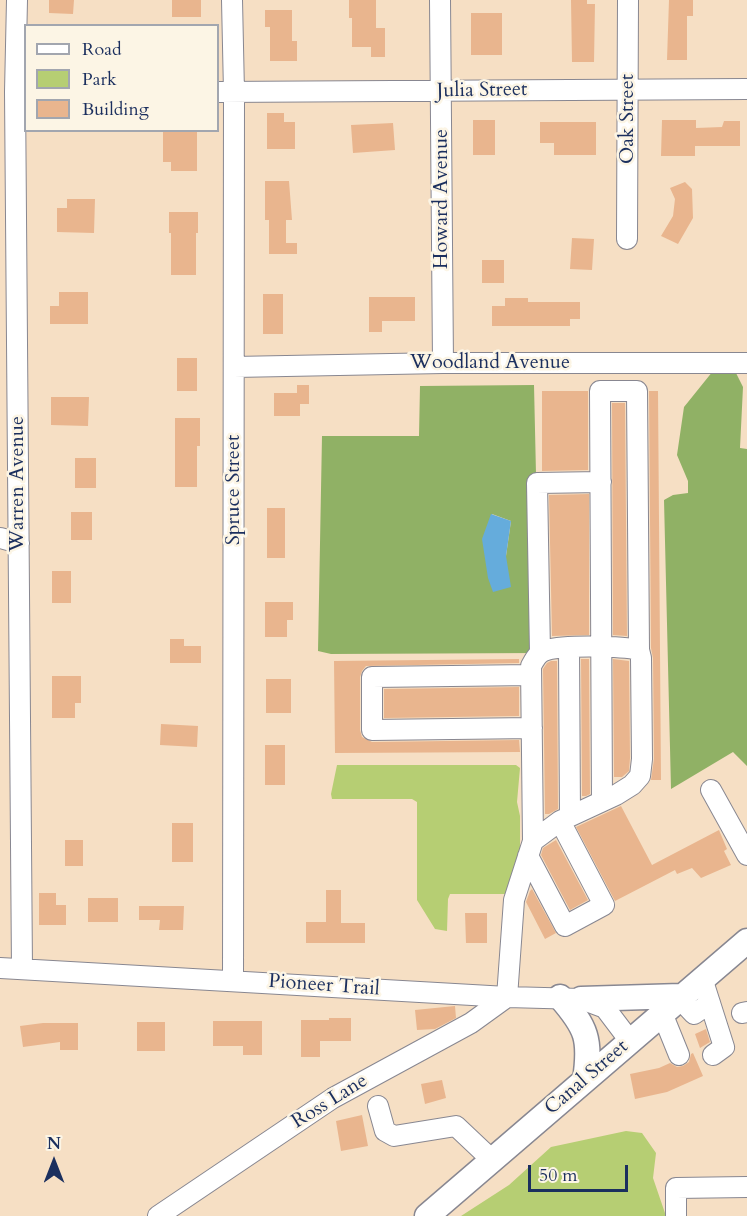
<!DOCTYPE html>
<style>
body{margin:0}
#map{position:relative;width:747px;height:1216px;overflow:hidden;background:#f6dfc4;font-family:Cardo,serif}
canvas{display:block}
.legend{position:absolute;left:24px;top:24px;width:195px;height:108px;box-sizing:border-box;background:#fcf5e5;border:2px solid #a2a6af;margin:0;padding:8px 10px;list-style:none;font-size:18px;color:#1b2f5e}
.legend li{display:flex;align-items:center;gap:12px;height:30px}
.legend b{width:30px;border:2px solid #a2a6af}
.north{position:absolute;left:24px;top:1132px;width:60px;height:60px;-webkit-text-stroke:4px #fcf5e5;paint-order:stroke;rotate:0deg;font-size:16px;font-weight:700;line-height:24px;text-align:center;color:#1b2f5e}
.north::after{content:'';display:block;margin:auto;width:21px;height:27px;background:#1b2f5e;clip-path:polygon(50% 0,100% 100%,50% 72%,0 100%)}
.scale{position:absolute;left:528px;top:1165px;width:100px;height:27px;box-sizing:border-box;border:3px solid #1b2f5e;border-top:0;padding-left:8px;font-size:18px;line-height:21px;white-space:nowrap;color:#1b2f5e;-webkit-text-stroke:4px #fcf5e5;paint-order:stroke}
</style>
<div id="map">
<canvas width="747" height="1216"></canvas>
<ul class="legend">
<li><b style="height:8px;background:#fff"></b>Road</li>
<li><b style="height:16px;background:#b6ce73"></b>Park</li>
<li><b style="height:16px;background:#e9b58e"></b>Building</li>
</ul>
<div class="north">N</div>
<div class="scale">50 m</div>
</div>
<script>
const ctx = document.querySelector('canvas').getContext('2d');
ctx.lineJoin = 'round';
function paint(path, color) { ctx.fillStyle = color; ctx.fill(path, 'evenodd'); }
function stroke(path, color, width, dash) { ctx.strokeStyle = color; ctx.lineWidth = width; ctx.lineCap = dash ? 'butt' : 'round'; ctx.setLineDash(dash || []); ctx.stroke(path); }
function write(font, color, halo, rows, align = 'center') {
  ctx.font = font + ' Cardo,serif'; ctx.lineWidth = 5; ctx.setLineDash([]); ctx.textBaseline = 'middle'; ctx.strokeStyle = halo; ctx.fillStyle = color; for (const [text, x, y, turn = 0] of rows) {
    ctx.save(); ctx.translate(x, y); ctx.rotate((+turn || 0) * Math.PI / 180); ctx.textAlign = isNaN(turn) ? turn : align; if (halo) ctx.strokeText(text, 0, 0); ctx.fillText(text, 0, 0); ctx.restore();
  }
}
const green = new Path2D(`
 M337,765H516L520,768L517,802L520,816V862L510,894H450L448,899L447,931L435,929L417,900V802L412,799H332L331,794Z
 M626,1131L642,1133L656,1153L653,1178L666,1216H461L509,1185L551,1147Z`);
const forest = new Path2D(`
 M732,365L743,387L740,448L747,449V766L733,752L671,789L664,500L673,495L688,493V481L677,455L684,407L713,371Z
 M534,385L540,653L331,654L318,651L322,436H419L420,386ZM492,514L511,521L506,556Z`);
const water = new Path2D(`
 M491,514L511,521L506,556L511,587L493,592L488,578L482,539Z`);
const building = new Path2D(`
 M49,0H74L73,14L49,13Z
 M172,0H201V17H172Z
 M349,0H376V28H385V57H371V47H352V18H349Z
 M571,0H587V4H595L594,62H572Z
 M669,0H693V16H687V60H667Z
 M265,10H292V41H297V61H270V27H265Z
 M471,13H502V55H471Z
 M267,113H284V122H295V149H267Z
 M473,120H495V155H473Z
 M662,120H696V128L722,127L724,121H740V146H695V156H661Z
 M540,122H596V155H554V143H540Z
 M393,123L395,150L353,153L351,125Z
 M163,130H197V171H171V162H163Z
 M265,181H289L292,220H286V243H297V254H269V220H265Z
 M685,182L692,189L693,218L678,244L661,236L673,216L675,199L670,188Z
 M67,199H95L94,233L57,232V208H67Z
 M169,212H198V233H196V275H171V233H169Z
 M572,238L594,239L592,270L570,269Z
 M482,260H504V283H482Z
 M59,292H88V324H50V306H59Z
 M263,294H283V334H263Z
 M369,297H415V321H382V332H369Z
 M505,298H528V302H580V319H570V326H492V306H505Z
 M177,358H197V391H177Z
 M297,385H309V404H300V416H274V393H297Z
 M542,391H588V470L542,471Z
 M649,391H658L661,780H651L654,759L653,658L651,648Z
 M51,397H89L88,426L51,425Z
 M612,403H625L627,636L613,635Z
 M175,418H200V446H197V487H175Z
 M75,458H96V488H75Z
 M589,494V635L552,636L549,495Z
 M267,508H285V558H267Z
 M71,512H92V540H71Z
 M52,571H71V603H52Z
 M265,602H293V620H287V637H265Z
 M170,639H184V646H201V663H170Z
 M519,659V663L366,666L362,671L360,677V730L362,737L372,742L519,740L520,752L335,753L334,661Z
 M581,659H589L590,794L586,796H582Z
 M613,659L629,661L630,758L629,771L622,777H614Z
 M551,661H557L558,809L549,814H545L543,669L547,663Z
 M52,676H81V703H75V718H52Z
 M266,679H291V713H266Z
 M519,687V716L384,718V689Z
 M161,724L198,726L197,747L160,745Z
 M265,745H285V785H265Z
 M621,806L652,865L719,830L727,849L724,851L731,865L701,878L692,868L677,874L675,870L615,901L576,827Z
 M172,823H193V862H172Z
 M65,840H83V866H65Z
 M556,840L588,900L570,910L541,855L543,848Z
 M532,889L556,933L545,939L526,902L530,891Z
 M326,890H341V923H365V943H306V922H326Z
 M39,893H56V905H66V925H39Z
 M88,898H118V922H88Z
 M139,906H184L183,930H159L160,920H139Z
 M465,913H487V943H466Z
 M455,1006L456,1018L435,1029L417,1030L415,1010Z
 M329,1018H351V1041H320V1057H301V1020H329Z
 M213,1021H262V1055H243V1046H213Z
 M137,1022H165V1051H137Z
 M43,1023H78V1050H60V1042L23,1047L20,1026Z
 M706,1029L710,1042L700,1048L695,1034Z
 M693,1053L703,1076L667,1092L635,1099L630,1074L659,1068L670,1063L677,1067L683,1066L689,1062L691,1054Z
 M442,1080L446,1098L425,1104L421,1084Z
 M362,1115L368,1146L341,1151L336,1121Z`);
const minor = new Path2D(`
 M17,0L15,92L22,969
 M232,0L234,92L233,980
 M440,0L443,363
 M218,92L747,89
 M627,239L628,0
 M234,367L443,363H747
 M0,538L19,543
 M569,648L570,816
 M540,653L537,483L601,482
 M531,675L372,677V730L532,728
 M711,790L747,855
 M602,801L600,391H637L639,650
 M528,856L565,926L604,905L560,821
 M0,968L507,997L581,999L605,1008L630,1041
 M702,978L724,1047L713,1055
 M679,998L694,1014L710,1003
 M662,1013L679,1055
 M742,1013L747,1012
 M378,1106L385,1131L394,1136L456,1126L492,1160
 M158,1216L333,1098L471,1023L507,997L514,900L533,841L560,821L616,795L632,785L640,776L642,759L641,658L639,650C622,646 564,645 547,650C538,652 535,659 531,666L533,841
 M676,1216V1188L747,1187`);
const major = new Path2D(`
 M560,997C587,1028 591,1039 585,1080
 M581,999L681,996
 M427,1216L747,941`);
const streetNames = [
 ["Julia Street",482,91,-1],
 ["Oak Street",628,119,-90],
 ["Howard Avenue",442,199,-90],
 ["Woodland Avenue",490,363],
 ["Warren Avenue",18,484,-90],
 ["Spruce Street",234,490,-90],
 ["Pioneer Trail",324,986,4],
 ["Canal Street",587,1078,-41],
 ["Ross Lane",330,1102,-32]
];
paint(green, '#b6ce73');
paint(forest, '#90b165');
paint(water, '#65acdc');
paint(building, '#e9b58e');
stroke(minor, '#888791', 22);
stroke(major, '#888791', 27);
stroke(minor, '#fff', 20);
stroke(major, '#fff', 24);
write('20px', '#1b2f5e', '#fcf5e5', streetNames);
</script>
